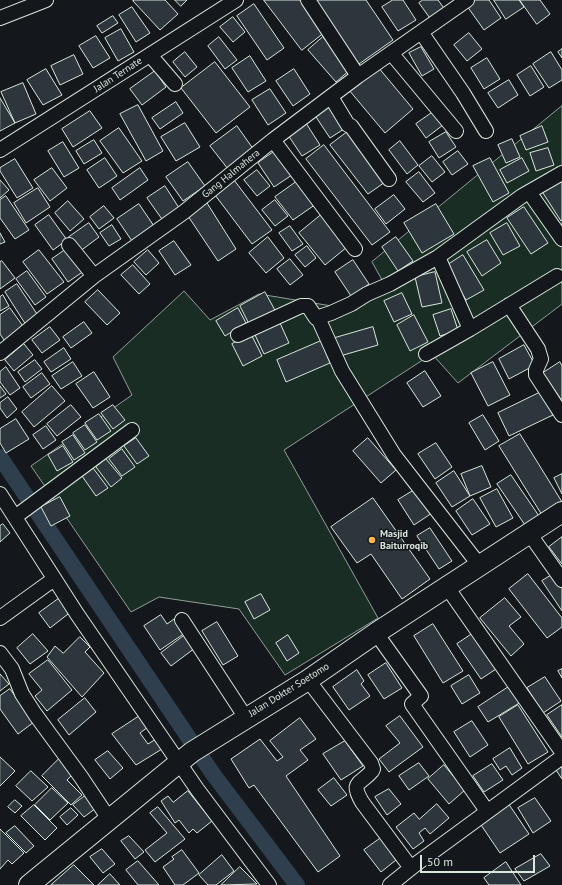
<!DOCTYPE html>
<style>
body{margin:0}
#map{position:relative;width:562px;height:885px;overflow:hidden;background:#14181c;font-family:"PT Sans",sans-serif}
canvas{display:block}
.scale{position:absolute;left:420px;top:855px;width:115px;height:18px;box-sizing:border-box;border:2px solid #d8e6dc;border-top:0;padding-left:5px;font-size:12px;line-height:14px;white-space:nowrap;color:#d8e6dc;-webkit-text-stroke:3px #14181c;paint-order:stroke}
</style>
<div id="map">
<canvas width="562" height="885"></canvas>
<div class="scale">50 m</div>
</div>
<script>
const ctx = document.querySelector('canvas').getContext('2d');
ctx.lineJoin = 'round';
function paint(path, color) { ctx.fillStyle = color; ctx.fill(path, 'evenodd'); }
function stroke(path, color, width, dash) { ctx.strokeStyle = color; ctx.lineWidth = width; ctx.lineCap = dash ? 'butt' : 'round'; ctx.setLineDash(dash || []); ctx.stroke(path); }
function write(font, color, halo, rows, align = 'center') {
  ctx.font = font + ' "PT Sans",sans-serif'; ctx.lineWidth = 3; ctx.setLineDash([]); ctx.textBaseline = 'middle'; ctx.strokeStyle = halo; ctx.fillStyle = color; for (const [text, x, y, turn = 0] of rows) {
    ctx.save(); ctx.translate(x, y); ctx.rotate((+turn || 0) * Math.PI / 180); ctx.textAlign = isNaN(turn) ? turn : align; if (halo) ctx.strokeText(text, 0, 0); ctx.fillText(text, 0, 0); ctx.restore();
  }
}
const green = new Path2D(`
 M562,106V304L458,383L432,354L284,450L378,618L285,675L239,609L159,597L131,612L31,466L132,395L113,357L184,291L210,320L259,294L356,310L386,287L372,262Z`);
const canal = new Path2D(`
 M0,457L213,774L297,885`);
const building = new Path2D(`
 M135,0H165L178,14L160,30L133,1Z
 M175,0H187L181,6Z
 M264,0H300L325,32L302,50Z
 M315,0H366L393,40L359,64Z
 M393,0H403L416,20L398,31L382,7Z
 M423,0H438L446,11L432,21L419,3Z
 M476,0H489L501,18L484,30L467,6Z
 M494,0H519L524,7L506,19Z
 M520,0H540L550,14L537,24Z
 M254,4L284,48L267,60L237,16Z
 M132,7L150,33L136,42L119,15Z
 M113,16L118,23L102,33L97,26Z
 M233,17L245,32L233,42L220,27Z
 M121,29L134,52L118,61L105,38Z
 M469,33L482,49L467,61L454,45Z
 M96,36L110,58L93,68L79,46Z
 M219,37L237,60L225,69L208,46Z
 M323,37L351,69L336,82L308,50Z
 M421,47L434,69L422,76L409,53Z
 M562,49V58L558,52Z
 M185,52L197,67L185,77L173,62Z
 M551,52L562,70V80L549,88L533,64Z
 M74,55L83,74L60,85L51,66Z
 M250,56L266,81L248,92L232,68Z
 M487,58L500,79L484,89L471,68Z
 M215,62L250,107L216,133L181,88Z
 M531,66L544,87L530,96L517,75Z
 M378,67L413,109L385,133L349,90Z
 M46,69L62,95L43,105L27,80Z
 M294,69L310,94L293,106L276,81Z
 M155,71L166,87L142,105L130,89Z
 M509,80L518,95L498,108L488,93Z
 M23,83L36,114L15,123L1,92Z
 M270,89L286,113L268,125L252,100Z
 M0,98L15,123L0,131Z
 M176,102L183,113L160,129L152,118Z
 M331,102L347,127L330,138L314,114Z
 M138,105L163,151L146,161L120,114Z
 M90,111L102,128L73,147L62,129Z
 M433,112L443,125L426,138L416,124Z
 M304,120L320,145L302,156L286,132Z
 M185,123L200,147L176,161L161,137Z
 M237,126L254,150L228,169L210,146Z
 M542,126L548,142L526,150L520,136Z
 M119,128L142,161L123,173L100,141Z
 M350,130L388,180L368,194L330,145Z
 M446,132L456,147L439,158L429,142Z
 M512,139L520,157L506,163L498,145Z
 M94,140L102,153L84,164L76,151Z
 M400,141L418,165L407,174L389,150Z
 M63,142L79,168L64,177L48,151Z
 M324,145L390,232L372,245L306,159Z
 M548,148L554,165L536,171L530,153Z
 M275,151L292,175L274,187L258,163Z
 M458,151L468,164L452,175L443,162Z
 M432,156L445,172L432,182L419,166Z
 M105,158L117,176L99,188L87,170Z
 M490,158L509,193L493,202L473,166Z
 M522,158L529,171L507,183L500,170Z
 M15,159L33,188L17,198L0,171V168Z
 M188,162L205,186L183,201L166,177Z
 M52,168L67,188L50,201L34,180Z
 M140,168L148,180L120,200L112,188Z
 M257,170L270,186L257,196L244,180Z
 M419,172L435,193L423,202L406,182Z
 M0,180L9,190L0,198Z
 M234,180L272,230L252,244L215,195Z
 M299,180L316,204L293,220L275,197Z
 M562,181V220L561,221L543,193Z
 M165,186L181,211L164,222L147,198Z
 M38,188L50,207L26,223L14,203Z
 M394,195L405,209L386,224L375,209Z
 M6,196L29,230L15,239L0,218V200Z
 M275,200L288,216L275,226L262,210Z
 M68,201L84,219L70,231L55,213Z
 M207,203L236,249L218,261L188,216Z
 M139,204L156,229L134,244L117,219Z
 M436,204L454,234L422,253L404,223Z
 M104,206L114,218L99,229L90,217Z
 M524,207L548,243L531,254L507,218Z
 M49,215L67,240L53,250L35,225Z
 M321,215L347,247L325,265L299,233Z
 M89,223L99,237L79,252L69,237Z
 M507,223L520,246L503,255L490,233Z
 M112,225L121,239L109,246L100,233Z
 M290,226L303,244L292,251L279,233Z
 M0,233L5,242L0,244Z
 M268,237L284,258L266,273L249,253Z
 M396,237L413,261L398,271L382,247Z
 M487,240L501,263L482,276L467,252Z
 M174,241L191,265L175,275L159,251Z
 M307,246L316,258L305,267L295,255Z
 M68,248L84,271L68,282L52,259Z
 M39,250L64,282L47,294L23,262Z
 M148,250L159,263L146,275L134,262Z
 M463,255L484,290L466,300L446,266Z
 M290,259L303,275L290,285L277,269Z
 M353,260L369,284L351,296L335,272Z
 M2,261L15,278L0,289V262Z
 M133,265L150,284L139,294L121,275Z
 M27,271L46,297L35,305L16,279Z
 M435,272L442,303L422,307L415,277Z
 M17,284L39,317L26,325L5,292Z
 M98,290L120,313L107,325L85,302Z
 M265,292L277,314L251,328L240,306Z
 M402,293L412,314L394,322L384,301Z
 M3,295L9,306L0,311V297Z
 M10,308L25,329L6,343L0,334V315Z
 M238,308L246,323L225,336L216,321Z
 M451,309L458,330L440,336L433,315Z
 M414,315L428,342L410,351L397,325Z
 M84,322L92,333L71,348L63,337Z
 M280,323L289,343L264,354L255,335Z
 M50,327L60,340L42,353L32,340Z
 M373,327L378,345L340,356L335,338Z
 M251,334L262,356L243,366L232,344Z
 M321,341L330,363L286,382L277,360Z
 M24,344L33,355L14,371L5,360Z
 M524,345L535,365L509,379L499,359Z
 M64,348L71,359L51,372L44,362Z
 M35,360L42,369L25,382L18,372Z
 M73,362L82,376L61,389L52,376Z
 M493,362L510,395L488,406L471,373Z
 M560,362L562,366V401L543,373Z
 M6,367L20,388L10,395L0,382V372Z
 M425,371L441,396L423,407L407,383Z
 M94,372L110,397L93,408L76,384Z
 M42,373L50,384L31,398L23,387Z
 M0,386L6,394L0,398Z
 M52,386L65,401L34,427L22,412Z
 M541,392L553,415L509,436L498,413Z
 M8,397L17,409L7,418L0,408V403Z
 M71,405L81,417L57,436L47,424Z
 M113,405L125,420L113,429L101,413Z
 M99,414L111,431L97,440L85,423Z
 M483,415L499,441L485,450L469,423Z
 M16,419L29,439L6,453L0,443V429Z
 M85,425L97,442L85,450L73,433Z
 M46,426L56,440L43,449L33,435Z
 M520,434L562,502L542,515L499,446Z
 M73,435L85,453L74,460L62,442Z
 M136,438L149,456L137,464L124,446Z
 M368,438L396,470L381,483L353,451Z
 M436,443L452,467L435,479L418,454Z
 M63,446L73,462L57,471L48,455Z
 M122,449L135,467L122,476L109,459Z
 M106,459L122,478L111,487L96,467Z
 M482,466L491,487L470,496L461,474Z
 M93,468L108,488L96,496L82,476Z
 M454,471L470,496L452,507L436,483Z
 M562,474V494L554,478Z
 M511,475L539,516L525,525L497,484Z
 M416,489L432,513L414,525L398,500Z
 M497,489L513,518L496,527L480,498Z
 M60,497L70,516L51,526L41,507Z
 M373,498L430,579L402,599L371,554L357,563L331,527Z
 M473,499L490,524L472,535L456,511Z
 M3,524L10,533L0,542V526Z
 M430,528L452,561L439,569L417,536Z
 M562,537V564L549,547Z
 M555,573L562,583V611L542,581Z
 M528,574L562,618V627L547,638L509,589Z
 M261,594L270,610L254,619L245,602Z
 M61,597L72,611L50,628L39,613Z
 M505,598L521,617L509,626L524,644L511,656L480,618Z
 M161,615L167,624L174,619L185,633L160,650L144,626Z
 M217,622L238,656L223,665L202,631Z
 M433,624L463,671L443,683L414,636Z
 M475,632L499,667L481,679L457,644Z
 M33,634L48,651L30,664L17,648Z
 M185,635L195,648L171,666L161,653Z
 M288,635L299,653L287,661L276,643Z
 M80,637L90,647L85,652L104,673L82,697L47,657L55,646L63,653Z
 M48,660L72,690L47,711L35,696L42,690L29,674Z
 M386,663L402,688L384,699L368,675Z
 M562,669V678L558,671Z
 M357,670L364,681L361,684L370,696L349,710L333,687Z
 M0,674L9,684L0,691Z
 M469,675L480,693L462,704L451,686Z
 M545,677L561,701L543,713L527,688Z
 M510,686L521,702L488,722L478,707Z
 M10,689L34,722L18,734L0,709V696Z
 M85,698L96,712L69,735L58,720Z
 M518,705L548,752L528,764L499,717Z
 M562,705V737L547,715Z
 M141,715L148,727L140,733L148,744L156,739L162,749L136,765L112,734Z
 M400,716L423,747L389,772L379,759L400,743L386,726Z
 M300,718L316,739L300,750L308,760L286,776L340,856L318,872L254,785L249,788L231,759L260,739L277,761L283,757L270,741Z
 M472,721L488,745L470,757L454,732Z
 M345,741L363,766L341,780L323,754Z
 M510,748L522,768L512,775L506,766L500,770L493,759Z
 M108,751L123,768L110,779L95,760Z
 M0,757L15,771L0,786Z
 M61,757L76,771L67,780L82,795L71,805L42,776Z
 M419,763L429,776L409,790L399,776Z
 M492,764L503,780L484,792L473,776Z
 M444,765L465,790L449,804L428,779Z
 M562,767V779L556,770Z
 M31,771L48,787L32,801L16,786Z
 M334,778L347,795L331,806L318,790Z
 M52,788L68,803L50,820L35,805Z
 M389,789L401,804L387,815L375,797Z
 M188,791L212,821L197,833L193,829L189,833L179,820L175,823L161,801L168,796L173,802Z
 M85,796L96,808L84,817L73,805Z
 M535,798L551,821L533,833L518,808Z
 M15,800L22,806L15,813L8,807Z
 M508,803L529,834L500,853L479,822Z
 M437,804L449,818L430,834L425,828L419,833L424,841L413,849L396,827L414,813L419,819Z
 M34,805L57,828L45,840L21,816Z
 M158,807L185,839L155,862L145,850L167,833L150,813Z
 M71,808L78,815L67,825L60,817Z
 M15,826L34,846L26,853L6,833Z
 M0,829L24,853L12,864L8,860L0,869Z
 M129,836L144,852L135,859L121,841Z
 M381,838L396,860L381,872L364,850Z
 M102,849L115,864L103,873L90,857Z
 M182,850L199,873L183,885H175L163,867L174,859L172,857Z
 M541,854L550,866L524,881L515,869Z
 M222,855L234,871L216,885H208L199,875Z
 M138,861L159,885H138L126,870Z
 M506,862L521,885H489L484,878Z
 M74,865L94,885H51Z
 M240,867L257,884L221,885Z
 M110,874L120,885H98Z`);
const street = new Path2D(`
 M308,0L358,76
 M0,18L46,0
 M421,32L463,93L486,131
 M392,54L456,131
 M150,55L175,84
 M331,97L348,125L351,126L389,179
 M273,140L355,249
 M0,150L236,0
 M529,192L562,239
 M69,245L94,276
 M509,305L538,349L541,359L536,370V375L562,415
 M470,329L557,276
 M238,335L301,306H308L316,318
 M0,353L94,276L184,212L273,140L358,76L467,0
 M426,354L470,329L438,257
 M0,494L77,614L197,789L269,885
 M15,517L132,430
 M529,533L562,580
 M480,566L394,455L342,371L319,320L316,318L331,313L351,304L367,294L390,284L438,257L522,196L562,173
 M447,587L562,752
 M0,618L54,579
 M182,620L246,718
 M376,633L421,696L412,704L414,707L487,811
 M0,653L12,669L22,694L35,714L81,777L109,819
 M308,680L371,763L373,769L372,771C360,785 350,781 362,802L411,868
 M390,885L416,864L562,757`);
const secondary = new Path2D(`
 M29,885L192,752L308,680L376,633L562,512`);
const markers = [
 [372,540,4,"#ffb74d"]
];
const streetNames = [
 ["Jalan Ternate",118,75,-33],
 ["Gang Halmahera",231,174,-39],
 ["Jalan Dokter Soetomo",289,690,-32]
];
const poiNames = [
 ["Masjid",380,534],
 ["Baiturroqib",380,546]
];
paint(green, '#1a2d24');
stroke(green, '#939e99', 1);
stroke(canal, '#2f3f4d', 16);
paint(building, '#2c363c');
stroke(building, '#d8e6dc', 1);
stroke(street, '#d8e6dc', 16);
stroke(secondary, '#d8e6dc', 22);
stroke(street, '#14181c', 14);
stroke(secondary, '#14181c', 20);
for (const [x, y, r, color] of markers) { const dot = new Path2D(); dot.arc(x, y, r, 0, 2 * Math.PI); ctx.fillStyle = color; ctx.fill(dot); stroke(dot, '#14181c', 1.5); }
write('10px', '#d8e6dc', '#14181c', streetNames);
write('bold 10px', '#d8e6dc', '#14181c', poiNames, 'left');
</script>
